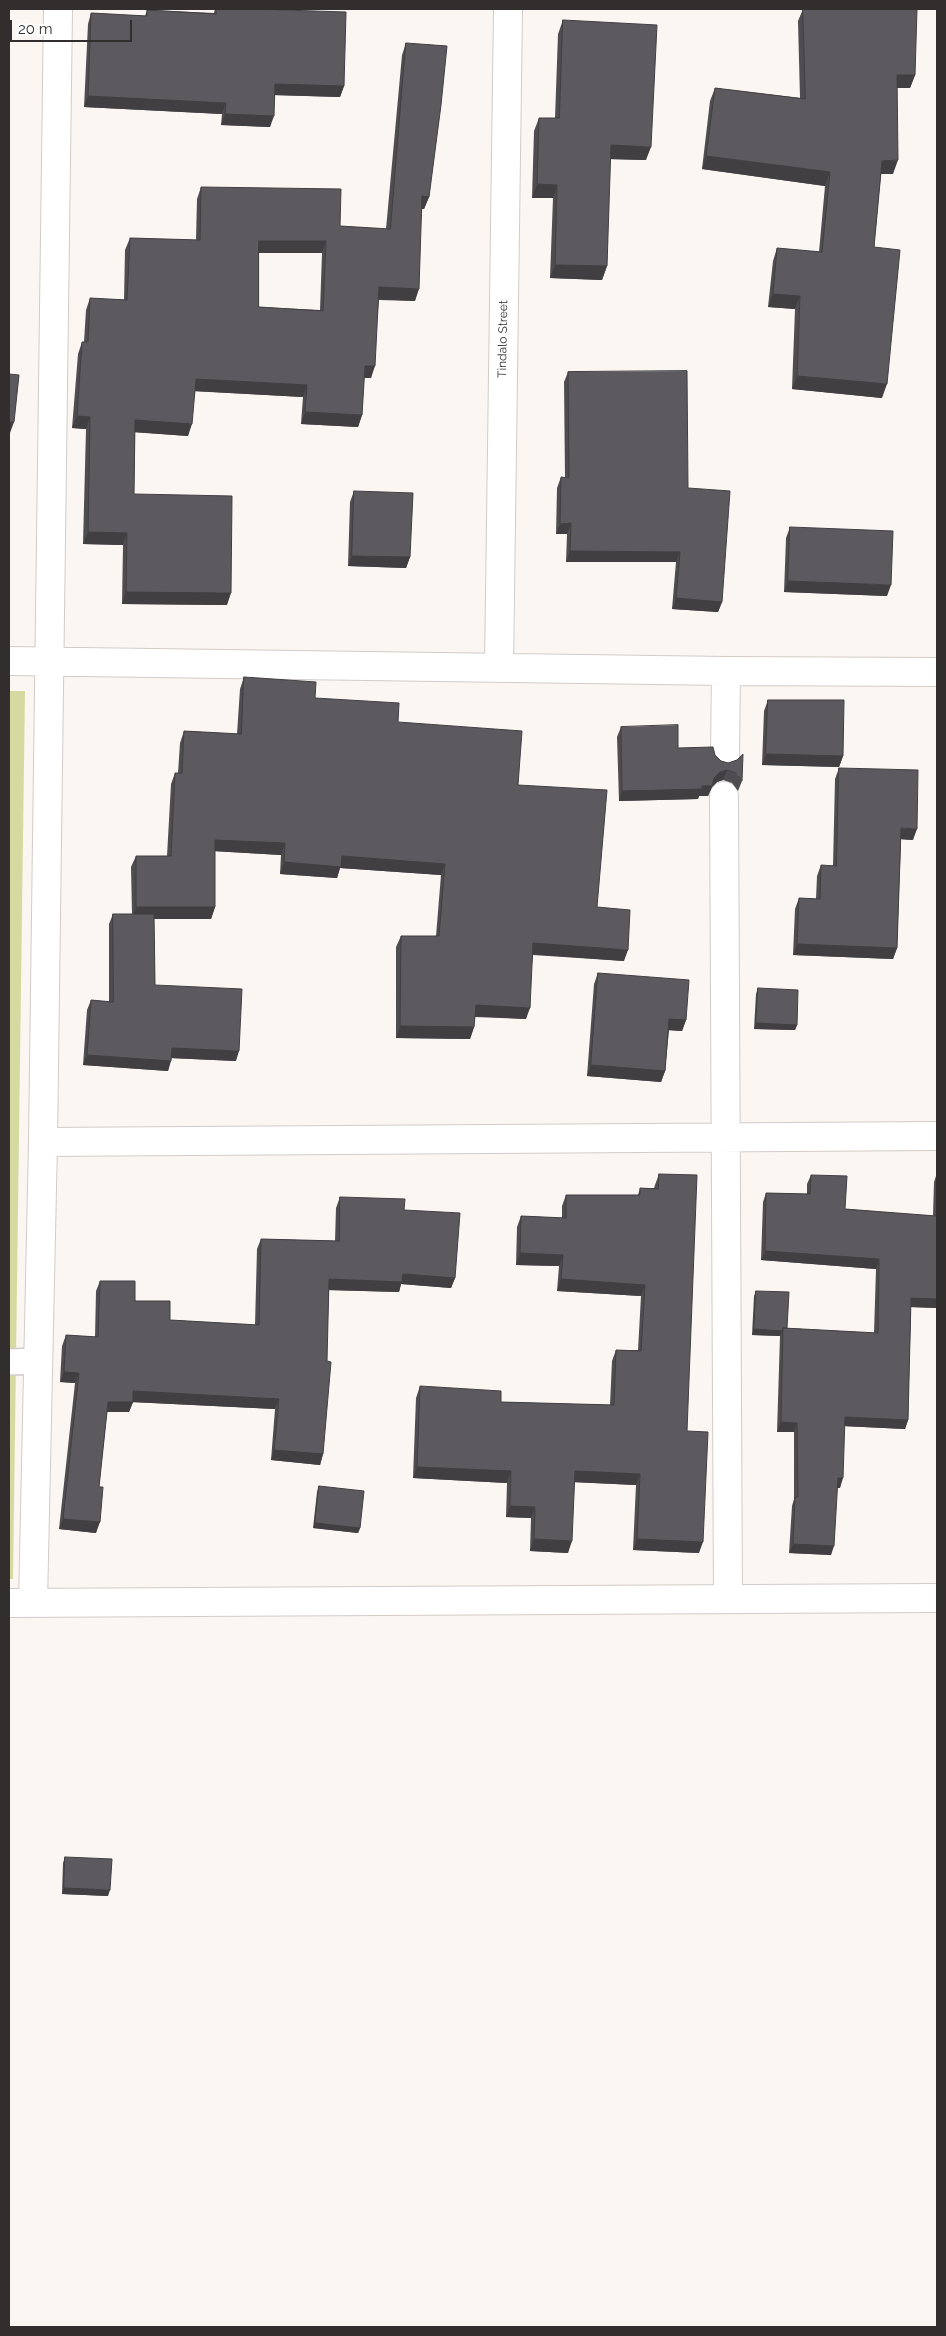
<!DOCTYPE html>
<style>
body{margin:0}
#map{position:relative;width:946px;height:2336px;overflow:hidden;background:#fbf6f2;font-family:Raleway,sans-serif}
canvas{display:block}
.frame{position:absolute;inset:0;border:10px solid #312e2d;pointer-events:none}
.scale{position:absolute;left:10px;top:20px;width:122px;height:22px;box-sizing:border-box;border:2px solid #312e2d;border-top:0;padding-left:6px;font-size:15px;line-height:18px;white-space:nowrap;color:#312e2d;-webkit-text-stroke:4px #fff;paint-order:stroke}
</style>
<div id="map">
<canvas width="946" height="2336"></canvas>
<div class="frame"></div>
<div class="scale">20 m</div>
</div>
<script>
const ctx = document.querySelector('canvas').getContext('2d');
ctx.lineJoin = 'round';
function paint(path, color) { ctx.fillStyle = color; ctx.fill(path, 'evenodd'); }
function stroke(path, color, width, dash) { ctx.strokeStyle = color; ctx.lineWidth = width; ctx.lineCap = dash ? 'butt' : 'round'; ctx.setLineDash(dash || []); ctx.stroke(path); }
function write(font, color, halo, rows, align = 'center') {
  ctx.font = font + ' Raleway,sans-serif'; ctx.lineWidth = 5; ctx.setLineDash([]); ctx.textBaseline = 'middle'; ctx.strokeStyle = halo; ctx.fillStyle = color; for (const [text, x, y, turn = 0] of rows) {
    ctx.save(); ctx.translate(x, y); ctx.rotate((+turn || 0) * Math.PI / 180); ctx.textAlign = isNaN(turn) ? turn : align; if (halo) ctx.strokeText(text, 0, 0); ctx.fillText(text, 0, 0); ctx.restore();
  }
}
const green = new Path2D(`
 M9,691H25L13,1579H9Z`);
const lane = new Path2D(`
 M9,1362L38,1361`);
const street = new Path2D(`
 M9,661L726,671L937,672
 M499,668L508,9
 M725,757L726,671
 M724,796L728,1598
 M43,1142L937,1136
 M9,1603L937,1598
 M33,1603L43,1142L58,9`);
const wall = new Path2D(`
 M215,9H252L344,86L340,97L275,95L270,127L221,125L222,114L84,107L88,24L91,13L145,16L147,10L214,13Z
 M803,9L915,75L910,88H897L893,174H881L874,247L882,398L792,389L795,309L768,307L773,261L777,248L819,252L825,186L702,169L710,101L715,88L800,98L798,21Z
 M563,20L646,160L610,159L607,266L602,280L550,278L553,198H532L534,131L539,118H555L558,34Z
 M406,43L429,197L424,209H422L415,301L379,300L371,378H364L362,415L358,427L301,424L303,397L195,391L188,436L135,432L134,494L227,605L122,604L123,545L83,544L86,429L72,428L78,354L82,342H84L86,310L90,298L124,300L125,250L130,238L196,240L197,199L201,187L340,226L386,229L402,55ZM259,253H322L320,310L259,307Z
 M568,372L688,488L722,602L718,612L672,609L676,562H566L567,534H556L557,488L561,477L565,478L564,382Z
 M354,491L410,557L406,568L348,566L350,502Z
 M790,527L887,596L784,592L786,538Z
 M244,677L398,722L518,785L597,907L624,961L533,955L526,1019L475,1017L474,1027L470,1039L396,1038V947L401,936H436L441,875L340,868L337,878L280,874L281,855L215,851V907L211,919H154L155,985L236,1061L171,1058L168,1071L83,1065L87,1010L91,1000L109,1002V924L113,914H132L131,867L136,856H167L171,784L175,773H178L180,743L184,731L237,734L240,689Z
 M768,700L843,756L839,767L762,765L764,711Z
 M621,727L678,748L715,755L721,761L728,763L742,781L738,791L732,783L723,780L717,782L712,787L708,796H699L698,799L619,801L617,737Z
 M839,768L913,840L901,839L897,948L893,959L793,955L795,909L799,898L816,899L817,876L821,865L833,866L835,779Z
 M598,973L686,1020L682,1031L669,1030L665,1071L661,1082L587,1076L594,984Z
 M758,988L797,1025L795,1030L754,1029L756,994Z
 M937,1173V1308L911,1307L908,1420L905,1429L844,1426L840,1488H837L831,1555L789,1553L792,1506L794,1499V1432H777L780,1336L752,1335L754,1296L756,1291L787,1328L874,1333L876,1269L761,1260L763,1202L766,1193L807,1194V1184L811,1175L845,1209L933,1216L934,1182Z
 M659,1174L687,1431L699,1553L633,1550L636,1485L574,1482L568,1553L530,1551L531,1518L506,1517L507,1483L413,1478L416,1398L420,1386L501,1402L610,1405L612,1361L616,1350H638L641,1296L557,1291L559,1266L516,1265L517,1227L521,1216L562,1218V1206L566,1195H638L640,1188H654L655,1185Z
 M340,1197L404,1210L455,1278L451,1288L401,1284L399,1292L329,1290L323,1454L320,1465L271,1460L275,1409L133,1402L129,1412H107L99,1487L96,1533L59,1529L75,1383L60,1382L62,1346L66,1335L95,1337L96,1291L100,1281L170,1320L255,1325L257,1249L261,1239L335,1241L336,1208Z
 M319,1486L360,1528L358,1533L313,1528L317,1492Z
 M65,1857L108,1896L62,1894L63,1863Z`);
const shadedWall = new Path2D(`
 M897,75H915L910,88H892Z
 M275,84L344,86L340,97L271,95Z
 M88,96L226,103L222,114L84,107Z
 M225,114L274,116L270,127L221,125Z
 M611,145L651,147L646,160L606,159Z
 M706,156L830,172L825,186L702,169Z
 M898,160L893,174H878L882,161Z
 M537,184L557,185L553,198H532Z
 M422,196L429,197L424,209L418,208Z
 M259,241H326L322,253H255Z
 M555,265L607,266L602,280L550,278Z
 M379,287L419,289L415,301L375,299Z
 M773,294L800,296L795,309L768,307Z
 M365,366H375L371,378H361Z
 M797,376L887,384L882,398L792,389Z
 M196,379L307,385L303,397L191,391Z
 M305,412L362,415L358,427L301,424Z
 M77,416L90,417L86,429L72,428Z
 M135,420L192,424L188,436L131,432Z
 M9,422H14L10,433H9Z
 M571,523L567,534H556L560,524Z
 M88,532L127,533L123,545L83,544Z
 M570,551L680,552L676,562H566Z
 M352,556L410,557L406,568L348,566Z
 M788,581L891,585L887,596L784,592Z
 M126,592L231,593L227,605L122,604Z
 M676,598L722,602L718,612L672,609Z
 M766,754L843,756L839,767L762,765Z
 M727,770L723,780L717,782L712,787L708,796H699L698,799L619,801L622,791L702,786L714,778L720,772Z
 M901,828L917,829L913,840L897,839Z
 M215,840L285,843L281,855L211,851Z
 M342,856L445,864L441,875L340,868L337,878L280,874L284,862Z
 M136,907H215L211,919H132Z
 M533,943L628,950L624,961L529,954Z
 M797,944L897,948L893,959L793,955Z
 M476,1005L530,1008L526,1019L471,1016Z
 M669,1019L686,1020L682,1031L665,1030Z
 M756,1023L797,1025L795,1030L754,1029Z
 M400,1026L474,1027L470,1039L396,1038Z
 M172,1048L239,1051L236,1061L169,1058Z
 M87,1055L171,1061L168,1071L83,1065Z
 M591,1065L665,1071L661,1082L587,1076Z
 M765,1251L879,1259L876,1269L761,1260Z
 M520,1253L563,1255L559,1266L516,1265Z
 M403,1274L455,1278L451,1288L401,1284L399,1292L326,1290L329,1279Z
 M561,1279L645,1285L641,1296L557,1291Z
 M911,1298L937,1299V1308L908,1307Z
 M754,1329L782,1331L780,1336L752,1335Z
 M64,1372L79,1373L75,1383L60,1382Z
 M133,1391L279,1399L275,1409L130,1402Z
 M108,1402H133L129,1412H104Z
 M845,1417L908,1420L905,1429L841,1426Z
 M781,1422L797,1423L794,1432H777Z
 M274,1450L323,1454L320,1465L271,1460Z
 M417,1467L511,1471L507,1483L413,1478Z
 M575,1471L640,1474L636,1485L570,1482Z
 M838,1478H843L840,1488H834Z
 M510,1506L535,1507L531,1518L506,1517Z
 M63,1519L100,1522L96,1533L59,1529Z
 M315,1523L360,1528L358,1533L313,1528Z
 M534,1539L572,1541L568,1553L530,1551Z
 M637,1539L703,1542L699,1553L633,1550Z
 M793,1544L834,1546L831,1555L789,1553Z
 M64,1888L110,1890L108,1896L62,1894Z`);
const building = new Path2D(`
 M216,9H252L346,12L344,86L275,84L274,116L225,114L226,103L88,96L91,13L147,16V10L216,14Z
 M803,9H917L915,75H897L898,160L882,161L874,247L900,250L887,384L797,376L800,296L773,294L777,248L822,252L830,172L706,156L715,88L805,99Z
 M563,20L657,25L651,147L611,145L607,266L555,265L557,185L537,184L539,118H559Z
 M406,43L447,46L441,105L429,197L422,196L419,289L379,287L375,366H365L362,415L305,412L307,385L196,379L192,424L135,420L134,494L232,496L231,593L126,592L127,533L88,532L90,417L77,416L82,342H88L90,298L127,300L130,238L200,240L201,187L341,189L340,226L390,229ZM259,241H326L323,311L259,307Z
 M687,371L688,488L730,491L722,602L676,598L680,552L570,551L571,523L560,524L561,477L569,478L568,372Z
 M9,374L19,375L14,422H9Z
 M354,491L413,493L410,557L352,556Z
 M790,527L893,531L891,585L788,581Z
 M244,677L316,682L315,698L399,703L398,722L522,731L518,785L607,790L597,907L630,910L628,950L533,943L530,1008L476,1005L474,1027L400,1026L401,936H439L445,864L342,856L341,867L284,862L285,843L215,840V907H136V856H171L175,773H182L184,731L241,734Z
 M768,700H844L843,756L766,754Z
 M678,725V748L713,747L715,755L721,761L728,763L737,760L743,754L742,781L736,773L727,770L720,772L714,778L712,786H702V789L622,791L621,727Z
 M839,768L918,770L917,829L901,828L897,948L797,944L799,898L820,899L821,865L836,866Z
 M113,914H154L155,985L242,989L239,1051L172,1048L171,1061L87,1055L91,1000L113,1002Z
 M598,973L689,980L686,1020L669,1019L665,1071L591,1065Z
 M758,988L798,990L797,1025L756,1023Z
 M937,1173V1299L911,1298L908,1420L845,1417L843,1478H838L834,1546L793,1544L795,1497H798L797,1423L781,1422L783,1328L878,1333L879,1259L765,1251L766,1193L810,1194L811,1175L847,1176L845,1209L936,1216Z
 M659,1174L697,1175L687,1431L708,1432L703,1542L637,1539L640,1474L575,1471L572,1541L534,1539L535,1507L510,1506L511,1471L417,1467L420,1386L501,1391V1402L614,1405L616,1350L641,1351L645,1285L561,1279L563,1255L520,1253L521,1216L566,1218V1195H640V1188L658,1189Z
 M340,1197L405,1199L404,1210L460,1213L455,1278L403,1274L402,1282L329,1279L327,1361L331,1362L323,1454L274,1450L279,1399L133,1391V1402H108L99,1487H103L100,1522L63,1519L79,1373L64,1372L66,1335L98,1337L100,1281H135V1301H170V1320L259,1325L261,1239L339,1241Z
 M756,1291L789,1292L787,1328H783L782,1331L754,1329Z
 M319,1486L364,1491L360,1528L315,1523Z
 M65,1857L112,1859L110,1890L64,1888Z`);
const streetNames = [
 ["Tindalo Street",503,339,-89]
];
paint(green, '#d5dba0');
stroke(lane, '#d2ccc9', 28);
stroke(street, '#d2ccc9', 30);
stroke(lane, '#fff', 25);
stroke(street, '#fff', 28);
paint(wall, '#504d52');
paint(shadedWall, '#413f42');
paint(building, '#5d5a5f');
stroke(building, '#413f42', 1);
write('12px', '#312e2d', '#fff', streetNames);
</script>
